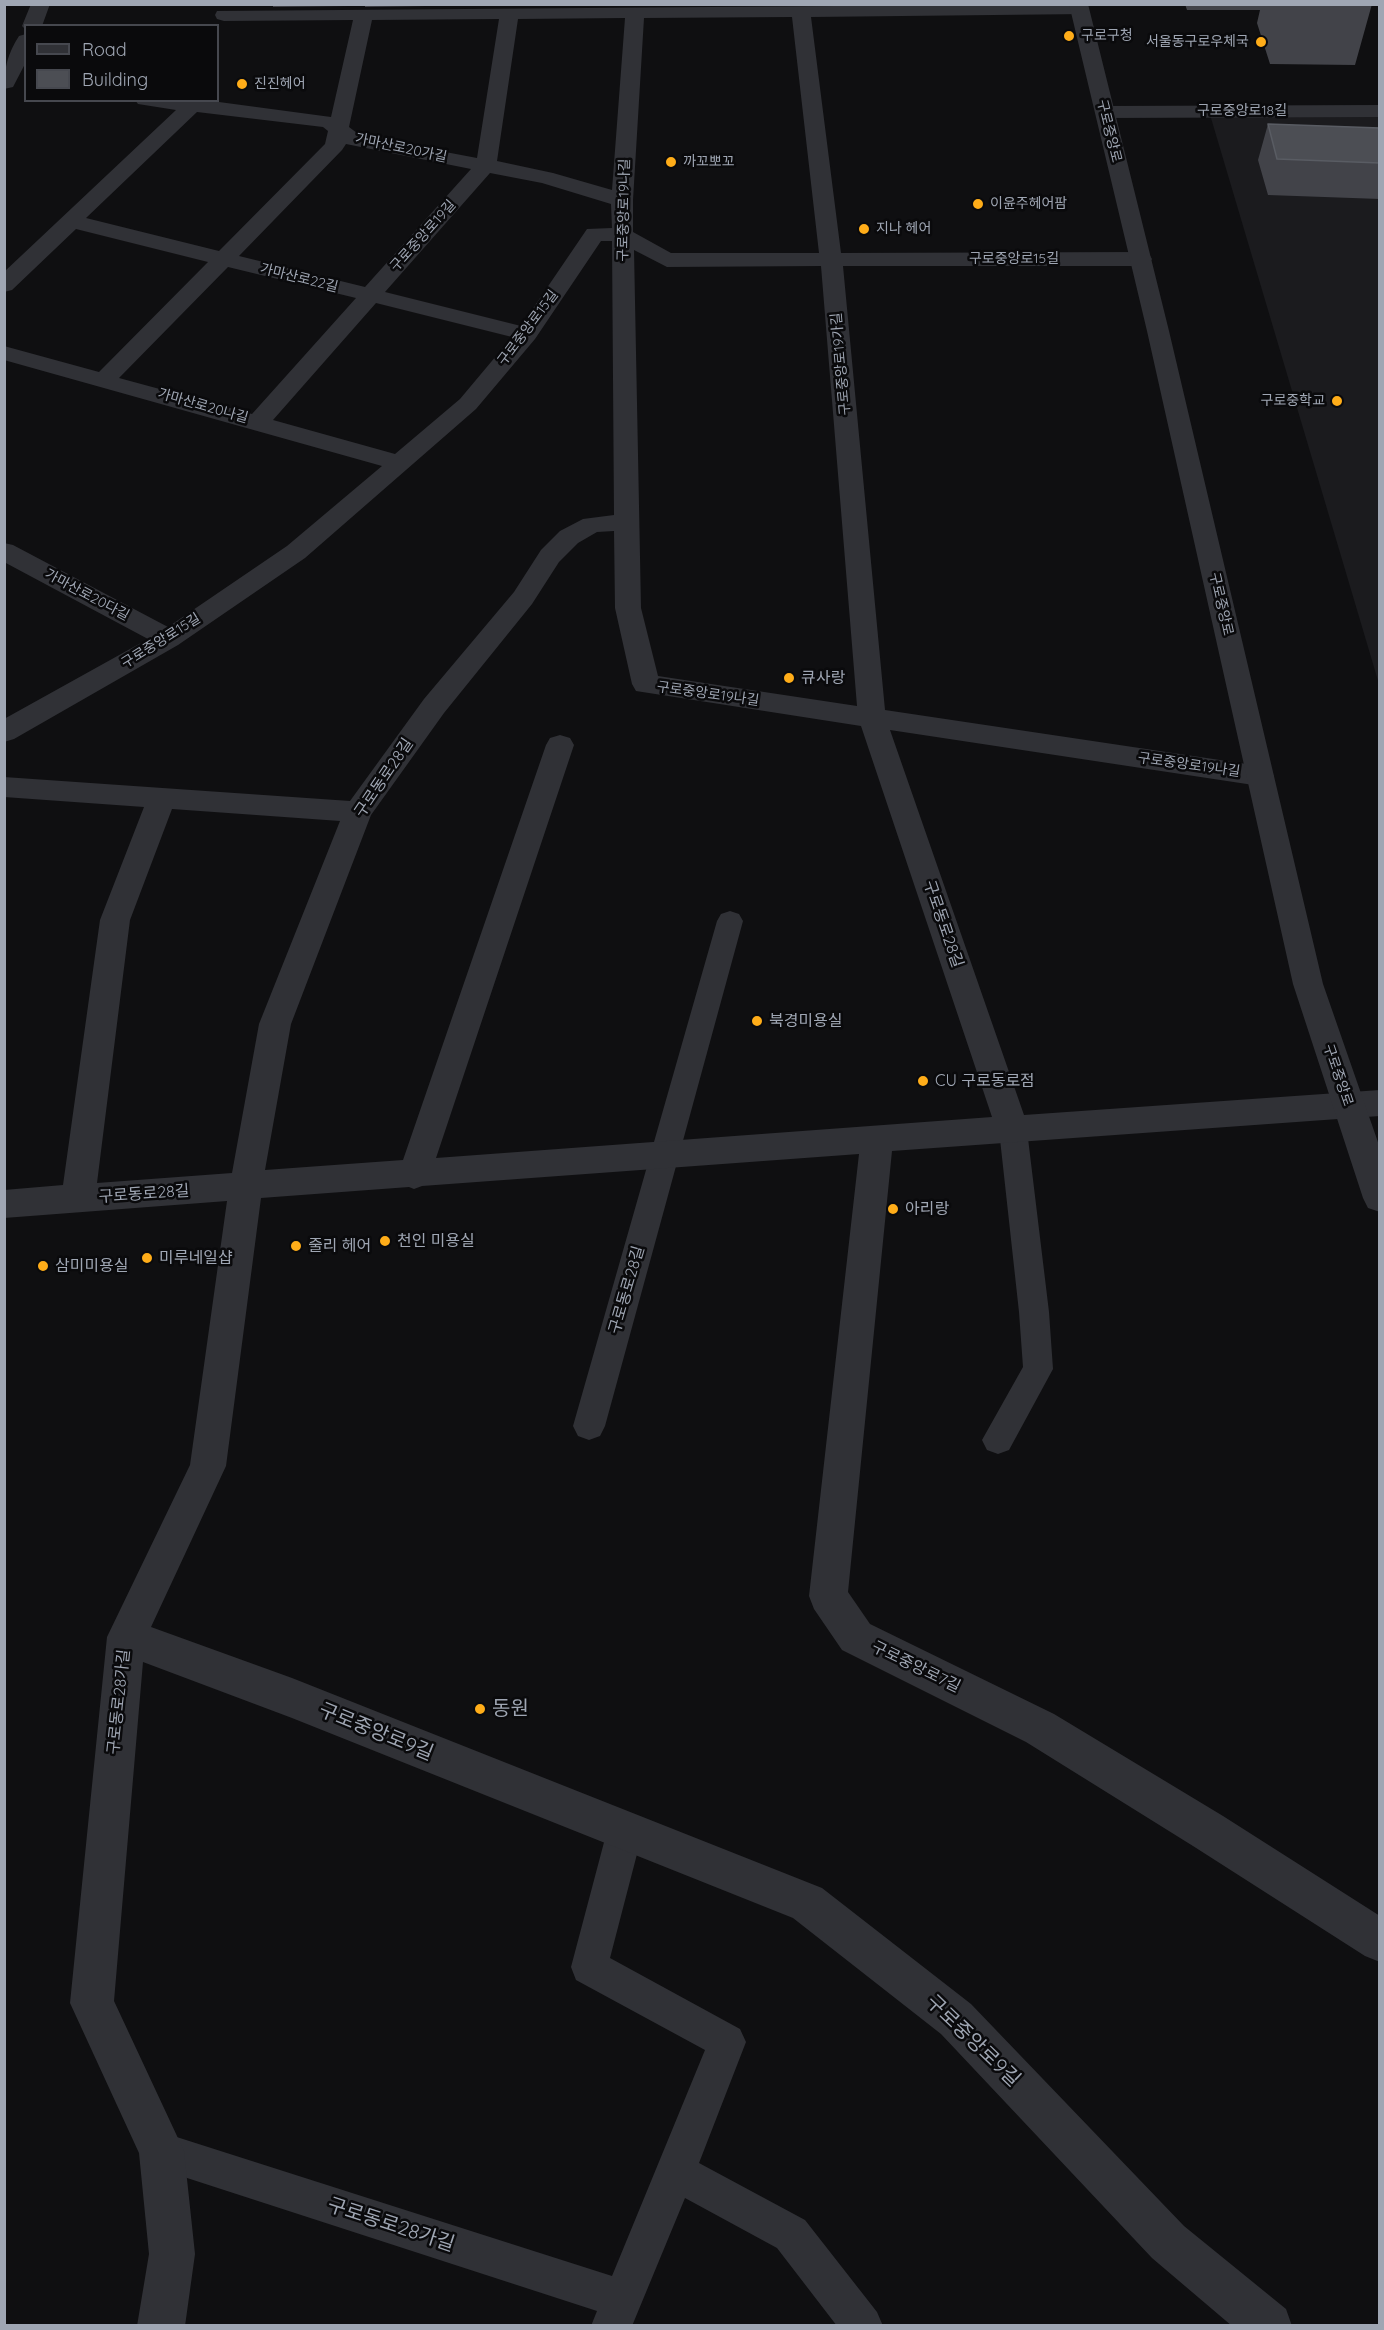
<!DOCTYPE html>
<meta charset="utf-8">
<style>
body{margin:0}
#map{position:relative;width:1384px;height:2330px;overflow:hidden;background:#0f0f11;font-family:Quicksand,sans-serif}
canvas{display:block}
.frame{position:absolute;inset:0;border:6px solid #9fa6b3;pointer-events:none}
.legend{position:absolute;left:24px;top:24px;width:195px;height:78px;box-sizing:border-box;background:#0a0a0c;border:2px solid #46484f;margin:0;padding:8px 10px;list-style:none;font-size:18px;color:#9fa6b3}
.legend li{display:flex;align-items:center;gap:12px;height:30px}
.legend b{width:30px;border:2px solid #46484f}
</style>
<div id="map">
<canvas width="1384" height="2330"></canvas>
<div class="frame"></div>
<ul class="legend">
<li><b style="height:8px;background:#303136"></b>Road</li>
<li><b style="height:16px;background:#4c4e54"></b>Building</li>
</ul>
</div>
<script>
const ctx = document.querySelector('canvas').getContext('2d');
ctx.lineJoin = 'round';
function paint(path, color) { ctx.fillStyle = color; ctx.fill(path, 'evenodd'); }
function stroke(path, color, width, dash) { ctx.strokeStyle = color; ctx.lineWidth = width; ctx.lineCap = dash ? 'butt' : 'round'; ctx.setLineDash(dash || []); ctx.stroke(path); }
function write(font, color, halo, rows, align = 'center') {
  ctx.font = font + ' Quicksand,"Noto Sans KR",sans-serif'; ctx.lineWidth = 5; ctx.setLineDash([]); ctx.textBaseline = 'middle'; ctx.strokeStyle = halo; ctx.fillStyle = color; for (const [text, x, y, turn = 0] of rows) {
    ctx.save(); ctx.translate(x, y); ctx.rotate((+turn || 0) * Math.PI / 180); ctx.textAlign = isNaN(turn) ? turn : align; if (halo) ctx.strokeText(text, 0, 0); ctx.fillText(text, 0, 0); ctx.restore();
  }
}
const built = new Path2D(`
 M1209,111H1379V684L1211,118Z`);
const service = new Path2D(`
 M730,911L739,914L743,921L605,1426L600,1436L589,1440L578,1436L573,1426L717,921L721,914Z
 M1013,1118L1023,1122L1027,1130L1049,1312L1053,1369L1009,1450L998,1454L987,1450L982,1440L1023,1367L1019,1312L999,1130L1003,1122Z
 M625,1813L638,1818L643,1831L610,1958L740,2029L746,2042L699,2163L805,2220L877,2312L883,2326H837L777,2248L685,2198L632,2326H591L597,2311L147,2165L142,2151L147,2137L161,2132L612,2276L705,2050L576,1980L571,1967L607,1831L612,1818Z`);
const minor = new Path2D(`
 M31,4H50L42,26H26V30L22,26Z
 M1080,4L1086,6L1088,10L1086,14L811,17L841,253L1141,252L1149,254L1152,259L1149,264L1141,266H843L885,710L1260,766L1270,769L1274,776L1270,783L1260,786L890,730L1024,1115L1380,1090V1116L892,1151L848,1592L870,1624L1054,1714L1223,1816L1380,1916V1962L1365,1956L1193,1846L1026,1742L842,1650L814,1609L809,1596L859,1154L422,1186L414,1189L409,1187L261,1198L226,1466L151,1627L292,1678L822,1888L971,2004L1184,2226L1286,2309L1292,2326H1232L1152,2258L941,2034L793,1918L292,1718L143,1662L114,2001L184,2151L195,2254L185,2326H137L149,2254L139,2153L70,2003L107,1637L190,1465L227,1201L4,1218V1190L63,1185L100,920L144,807L4,797V777L350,801L424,699L514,592L541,550L560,531L583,519L614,515L612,241H601L535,339L476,409L305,558L178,645L14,739L4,742V719L148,639L4,562V543L13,545L168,627L287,546L382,466L4,360V346L99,372L208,262L76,229L12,290L4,292V272L176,110L138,104L135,100H204L331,117L353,20L224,21L217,19L215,15L217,11ZM792,17L819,253H671L633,232V200L644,18ZM625,18L612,190L553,173L497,161L518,19ZM499,19L477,158L361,136L349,127L372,20ZM197,112L323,127L328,131L325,144L219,251L86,218ZM346,144L471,169L365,287L239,256L342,150ZM490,173L542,183L611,204L612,228L587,229L521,326L385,292ZM634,250L667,267L821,266L857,706L658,676L641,608ZM228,267L356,298L252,414L119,378ZM376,303L512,337L460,399L395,454L273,420ZM614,531L615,608L632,684L636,691L861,726L992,1117L436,1158L574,745L570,738L560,735L550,738L546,745L403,1160L265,1170L291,1024L371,815L444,713L532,604L559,562L578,543L597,532ZM172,809L340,821L259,1024L232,1173L97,1183L130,920Z
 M26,34V62L13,87L4,89C4,68 8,53 19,36Z
 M1380,105V117L1105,118L1098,116L1095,112L1098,108L1105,106Z`);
const tertiary = new Path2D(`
 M1069,4H1088L1169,331L1323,984L1380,1148V1212L1368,1208L1363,1198L1293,984L1147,331Z`);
const wall = new Path2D(`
 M273,4H349V6L273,7Z
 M365,4H426V6L365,7Z
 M443,4H509V5H443Z
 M532,4H608L532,6Z
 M1185,4H1372L1355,65L1270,64L1257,23L1260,10H1187Z
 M1268,124L1380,128V199L1268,195L1258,160Z`);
const building = new Path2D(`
 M1268,124L1380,128V163L1277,159Z`);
const markers = [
 [1069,36,6,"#ffad19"],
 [1261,42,6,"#ffad19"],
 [242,84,6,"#ffad19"],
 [671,162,6,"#ffad19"],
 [978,204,6,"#ffad19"],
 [864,229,6,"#ffad19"],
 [1337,401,6,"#ffad19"],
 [789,678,6,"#ffad19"],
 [757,1021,6,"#ffad19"],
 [923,1081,6,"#ffad19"],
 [893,1209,6,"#ffad19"],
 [385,1241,6,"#ffad19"],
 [296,1246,6,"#ffad19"],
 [147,1258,6,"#ffad19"],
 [43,1266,6,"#ffad19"],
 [480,1709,6,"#ffad19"]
];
const farPoinames = [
 ["구로구청",1081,36],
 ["서울동구로우체국",1249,42,"right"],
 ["진진헤어",254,84],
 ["까꼬뽀꼬",683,162],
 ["이윤주헤어팜",990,204],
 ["지나 헤어",876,229],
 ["구로중학교",1325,401,"right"]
];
const farStreetnames = [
 ["구로중앙로18길",1242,111],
 ["구로중앙로",1109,131,76],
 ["가마산로20가길",401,148,12],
 ["구로중앙로19나길",624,210,-89],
 ["구로중앙로19길",423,236,-48],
 ["구로중앙로15길",1014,259],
 ["가마산로22길",299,278,14],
 ["구로중앙로15길",528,328,-53],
 ["구로중앙로19가길",841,364,-95],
 ["가마산로20나길",203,406,16],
 ["가마산로20다길",87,595,28],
 ["구로중앙로",1221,604,77],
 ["구로중앙로15길",161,641,-32],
 ["구로중앙로19나길",708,694,8],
 ["구로중앙로19나길",1189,765,8],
 ["구로중앙로",1338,1075,71]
];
const poiNames = [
 ["큐사랑",801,678],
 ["북경미용실",769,1021],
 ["CU 구로동로점",935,1081],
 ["아리랑",905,1209],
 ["천인 미용실",397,1241],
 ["줄리 헤어",308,1246],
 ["미루네일샵",159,1258],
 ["삼미미용실",55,1266]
];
const streetNames = [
 ["구로동로28길",384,778,-56],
 ["구로동로28길",943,924,71],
 ["구로동로28길",144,1194,-4],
 ["구로동로28길",627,1290,-74],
 ["구로중앙로7길",916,1667,26],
 ["구로동로28가길",119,1702,-84]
];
const nearPoinames = [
 ["동원",492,1709]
];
const nearStreetnames = [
 ["구로중앙로9길",376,1732,22],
 ["구로중앙로9길",973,2041,44],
 ["구로동로28가길",391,2225,18]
];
paint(built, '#1b1b1e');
paint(service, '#303136');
paint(minor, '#303136');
paint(tertiary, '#303136');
paint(wall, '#424349');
paint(building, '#4c4e54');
stroke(building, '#595c63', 1.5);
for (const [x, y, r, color] of markers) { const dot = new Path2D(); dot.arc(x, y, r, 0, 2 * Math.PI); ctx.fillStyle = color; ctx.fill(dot); stroke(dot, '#0a0a0c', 2); }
write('14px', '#9fa6b3', '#0a0a0c', farPoinames, 'left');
write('14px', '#9fa6b3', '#0a0a0c', farStreetnames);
write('16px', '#9fa6b3', '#0a0a0c', poiNames, 'left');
write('16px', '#9fa6b3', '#0a0a0c', streetNames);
write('20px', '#9fa6b3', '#0a0a0c', nearPoinames, 'left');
write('20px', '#9fa6b3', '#0a0a0c', nearStreetnames);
</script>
